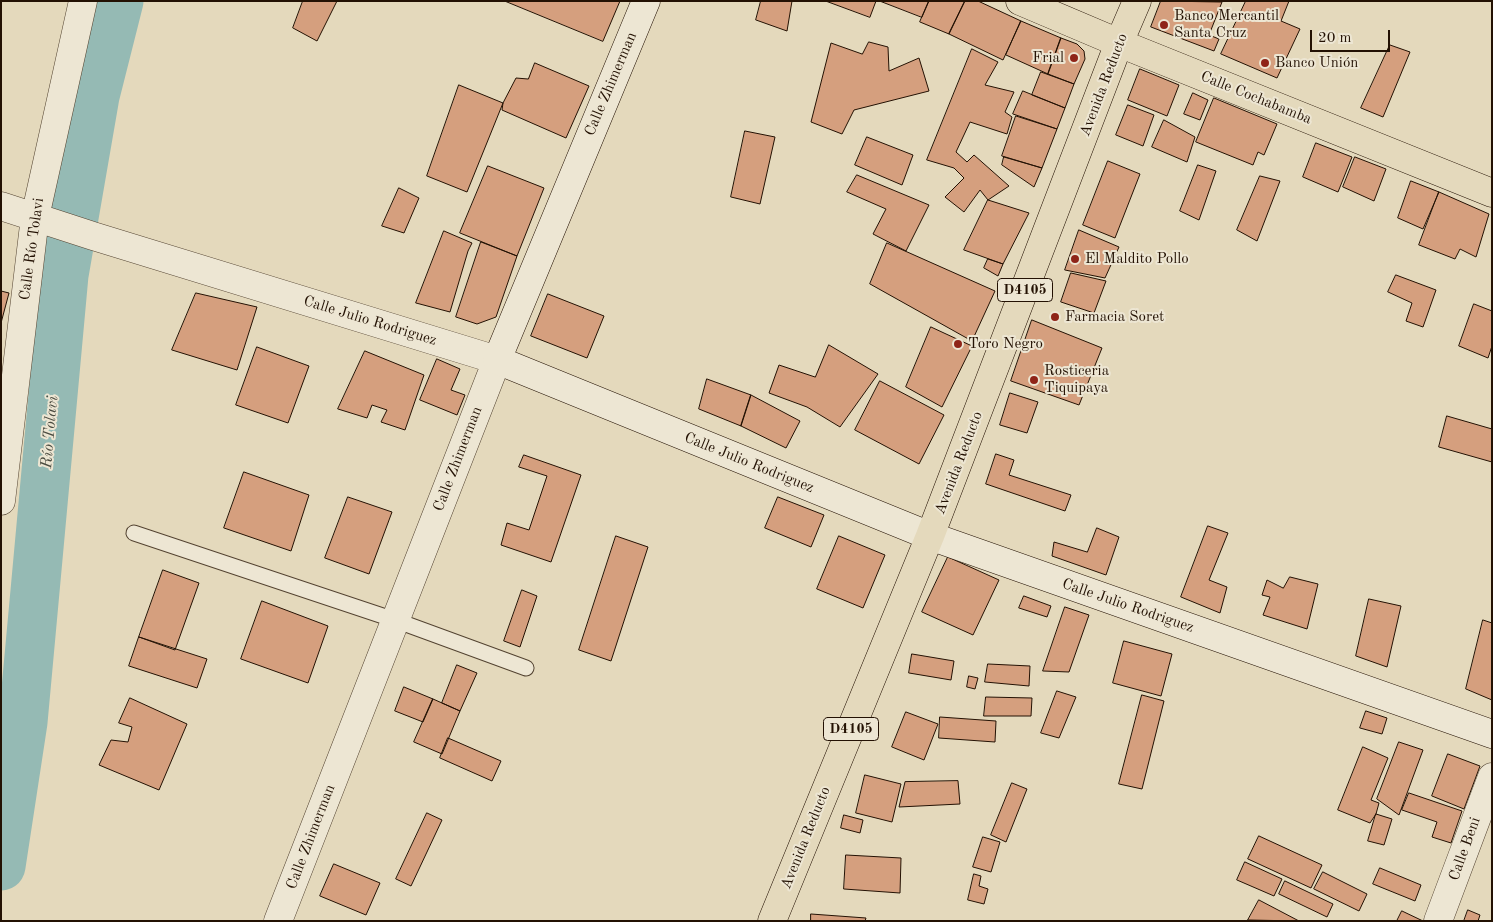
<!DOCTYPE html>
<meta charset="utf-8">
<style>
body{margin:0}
#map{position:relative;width:1493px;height:922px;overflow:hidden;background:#e4d9bc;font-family:"Old Standard TT",serif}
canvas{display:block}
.frame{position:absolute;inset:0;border:2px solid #231103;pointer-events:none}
.scale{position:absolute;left:1310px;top:30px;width:80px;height:22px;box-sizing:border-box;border:2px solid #231103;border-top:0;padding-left:6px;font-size:15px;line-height:18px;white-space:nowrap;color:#231103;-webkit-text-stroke:4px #ede6d3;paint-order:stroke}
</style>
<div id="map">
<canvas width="1493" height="922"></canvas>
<div class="frame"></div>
<div class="scale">20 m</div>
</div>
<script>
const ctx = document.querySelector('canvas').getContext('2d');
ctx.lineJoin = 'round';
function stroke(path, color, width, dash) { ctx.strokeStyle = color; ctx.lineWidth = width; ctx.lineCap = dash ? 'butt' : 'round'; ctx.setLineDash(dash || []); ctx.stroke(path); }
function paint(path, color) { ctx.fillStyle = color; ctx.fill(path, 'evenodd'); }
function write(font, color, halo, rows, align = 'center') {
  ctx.font = font + ' "Old Standard TT",serif'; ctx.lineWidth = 4; ctx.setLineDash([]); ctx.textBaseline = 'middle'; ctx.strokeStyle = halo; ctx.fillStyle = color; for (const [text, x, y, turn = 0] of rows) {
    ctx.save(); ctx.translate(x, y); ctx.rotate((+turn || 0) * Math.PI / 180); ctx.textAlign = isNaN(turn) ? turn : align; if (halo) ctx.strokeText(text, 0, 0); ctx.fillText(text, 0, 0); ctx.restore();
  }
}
const river = new Path2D(`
 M1,866L23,722L64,275L95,96L119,1`);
const building = new Path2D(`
 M303,1H337L317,41L293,28Z
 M505,1H620L603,41Z
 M761,1H792L787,31L756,20Z
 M826,1H876L870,17Z
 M880,1H929L922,17Z
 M929,1H965L949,34L920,22Z
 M965,1H978L1021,21L1003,60L949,34Z
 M1161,1L1222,2L1209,35L1219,39L1214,51L1151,27Z
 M1246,1H1289L1281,21L1300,29L1277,78L1221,54Z
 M1021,21L1061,38L1048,74L1006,55Z
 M1061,38L1077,44L1084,51L1085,59L1074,84L1048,74Z
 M869,42L888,47L889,71L919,58L929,91L854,110L842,134L811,122L831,43L862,54Z
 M1390,45L1410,52L1383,117L1361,108Z
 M972,49L998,62L985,85L1014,92L1005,112L1012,117L1007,134L970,122L956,152L967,162L974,155L1009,186L988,200L980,190L964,212L945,197L964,178L954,168L927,160Z
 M535,63L589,86L566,138L502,110L503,103L516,78L528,79Z
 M1140,69L1179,85L1167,116L1128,100Z
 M1041,72L1074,84L1065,108L1032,95Z
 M459,85L503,103L467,192L427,176Z
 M1023,91L1065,108L1057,129L1013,114Z
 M1193,93L1208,100L1200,120L1184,114Z
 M1214,98L1277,124L1264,155L1258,152L1253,165L1196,142Z
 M1128,105L1154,115L1143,146L1116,135Z
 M1016,116L1057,129L1042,168L1002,156Z
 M1164,120L1195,137L1187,162L1152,147Z
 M745,131L775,137L760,204L731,197Z
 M867,137L913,155L902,185L855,165Z
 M1316,143L1352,157L1338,192L1303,177Z
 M1004,157L1042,168L1034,187L1002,165Z
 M1355,157L1386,169L1374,201L1343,187Z
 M1108,161L1140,174L1115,238L1083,225Z
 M1198,165L1216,171L1199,220L1180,211Z
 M488,166L544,188L517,256L460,233Z
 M857,175L929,205L906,251L873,234L886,209L847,192Z
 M1260,176L1280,181L1257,241L1237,230Z
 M1411,181L1439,192L1423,229L1398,218Z
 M399,188L419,198L404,233L382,226Z
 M1439,192L1489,214L1476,257L1460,249L1455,259L1419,245Z
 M988,200L1029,213L1003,264L964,250Z
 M1079,230L1119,247L1105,278L1065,270Z
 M444,231L472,243L468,251L450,312L416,303Z
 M481,242L517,256L496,317L477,324L456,317Z
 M887,243L995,291L972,341L870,284Z
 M988,259L1003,264L998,276L984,268Z
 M1071,273L1106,281L1094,313L1061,302Z
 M1396,275L1436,290L1423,327L1406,321L1412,303L1388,292Z
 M1,291L9,293L1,323Z
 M196,293L257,307L237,370L172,350Z
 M548,294L604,316L587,358L531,336Z
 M1474,304L1492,311V346L1488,358L1459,346Z
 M1032,320L1102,348L1079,405L1011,381Z
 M931,327L972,346L942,407L906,387Z
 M829,345L878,374L840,427L807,407L769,393L779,365L815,377Z
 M257,347L309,366L288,423L236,405Z
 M365,351L424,375L405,430L381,422L387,410L372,405L367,418L338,409Z
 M437,359L460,369L451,390L465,395L457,415L420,400Z
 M707,379L751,395L741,426L699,409Z
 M880,381L944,415L919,464L855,430Z
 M1010,393L1038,402L1027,433L1000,425Z
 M751,395L800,421L786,448L741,426Z
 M1447,416L1492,429V462L1439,447Z
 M996,454L1014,460L1009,475L1071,495L1065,511L986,484Z
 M524,455L581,475L551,562L501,545L507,523L529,530L547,476L519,467Z
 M244,472L309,495L291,551L224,528Z
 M348,497L392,512L369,574L325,558Z
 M778,497L824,515L811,547L765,528Z
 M1208,526L1228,533L1209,580L1227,587L1220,613L1181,597Z
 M1097,528L1119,537L1106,575L1052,556L1054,542L1087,552Z
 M616,536L648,547L611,661L579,650Z
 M839,536L885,555L863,608L817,589Z
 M948,557L999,580L973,635L922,612Z
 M163,570L199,583L175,650L139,637Z
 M1290,577L1318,584L1307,629L1263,615L1270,597L1262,595L1267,580L1283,588Z
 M522,590L537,596L520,647L504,641Z
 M1024,596L1051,606L1047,617L1019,608Z
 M1369,599L1401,606L1387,667L1356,656Z
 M262,601L328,626L308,683L241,659Z
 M1065,607L1089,615L1069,672L1043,671Z
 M1483,620L1492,623V700L1466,689Z
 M139,637L207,659L197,688L129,666Z
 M1124,641L1172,654L1161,696L1113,683Z
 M912,654L954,661L951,680L909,673Z
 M988,664L1030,666L1029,686L985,682Z
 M457,665L477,673L460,711L442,703Z
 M969,676L978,678L975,689L967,687Z
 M404,687L433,699L423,722L395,711Z
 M1057,691L1076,697L1059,738L1041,733Z
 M1142,695L1164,701L1142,789L1119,784Z
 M986,697L1032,698L1031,716H984Z
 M130,698L187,724L159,790L99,765L111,740L128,742L132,727L119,723Z
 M433,699L460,711L442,754L414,742Z
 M1366,711L1387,718L1382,734L1360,728Z
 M906,712L938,724L924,760L892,747Z
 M940,717L996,721L995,742L939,738Z
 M448,738L501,761L492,781L440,758Z
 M1399,742L1423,750L1399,815L1377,799Z
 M1363,747L1388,758L1371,800L1379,803L1376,814L1370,823L1338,810Z
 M1448,754L1480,766L1464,809L1432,796Z
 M865,775L901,784L892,822L856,813Z
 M958,781L960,804L899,807L905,782Z
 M1012,783L1027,789L1006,842L991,835Z
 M1409,793L1462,811L1451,843L1432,837L1437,822L1402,810Z
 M427,813L442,820L411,886L396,879Z
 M1376,814L1392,819L1384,845L1368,841Z
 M844,815L863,820L860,833L841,828Z
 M1259,836L1322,865L1311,888L1248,859Z
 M983,837L1000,842L991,872L973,867Z
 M846,855L901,858L900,893L844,889Z
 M1245,862L1282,879L1274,896L1237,880Z
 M334,864L380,883L366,915L320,896Z
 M1380,868L1421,885L1415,901L1373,884Z
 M1323,872L1367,894L1359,911L1314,889Z
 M974,874L981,876L979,886L988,889L984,904L968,900Z
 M1285,881L1333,904L1327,917L1279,894Z
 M1259,900L1299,921L1248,920Z
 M1468,910L1480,915L1478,921H1464Z
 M1402,911L1423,921H1397Z
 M811,914L866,918L865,921H811Z`);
const service = new Path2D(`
 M134,533L395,620L526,668`);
const minor = new Path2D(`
 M1,206L93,236L497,360L278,921
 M1,501L35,217L83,1
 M1438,921L1492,777`);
const secondary = new Path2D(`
 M646,1L497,360L930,536L1492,734`);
const primary = new Path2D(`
 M1020,1L1119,43L1492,193
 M772,921L930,536L1119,43L1137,1`);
const markers = [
 [1164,25,5,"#8f2418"],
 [1074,58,5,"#8f2418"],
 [1265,63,5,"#8f2418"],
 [1075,259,5,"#8f2418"],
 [1055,317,5,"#8f2418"],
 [958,344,5,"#8f2418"],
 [1034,380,5,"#8f2418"]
];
const shields = [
 [1025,290,55],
 [851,729,55]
];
const shieldNames = [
 ["D4105",1025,290],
 ["D4105",851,729]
];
const poiNames = [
 ["Banco Mercantil",1174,16],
 ["Santa Cruz",1174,33],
 ["Frial",1064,58,"right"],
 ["Banco Unión",1275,63],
 ["El Maldito Pollo",1085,259],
 ["Farmacia Soret",1065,317],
 ["Toro Negro",968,344],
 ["Rosticeria",1044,371],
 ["Tiquipaya",1044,388]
];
const streetNames = [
 ["Calle Zhimerman",611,84,-67],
 ["Avenida Reducto",1104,85,-69],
 ["Calle Cochabamba",1256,98,22],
 ["Calle Río Tolavi",32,249,-82],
 ["Calle Julio Rodriguez",370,321,17],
 ["Calle Zhimerman",458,459,-69],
 ["Calle Julio Rodriguez",749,463,22],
 ["Avenida Reducto",959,463,-69],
 ["Calle Julio Rodriguez",1128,606,19],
 ["Calle Zhimerman",311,837,-69],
 ["Avenida Reducto",806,838,-68],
 ["Calle Beni",1465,849,-70]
];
const waterNames = [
 ["Río Tolavi",50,432,-85]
];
stroke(river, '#95bab4', 49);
paint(building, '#d59f7e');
stroke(building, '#231103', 1);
stroke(service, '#534331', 17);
stroke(minor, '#534331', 29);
stroke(secondary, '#231103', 29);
stroke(primary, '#231103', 29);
stroke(service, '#ede6d3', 15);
stroke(minor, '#ede6d3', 28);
stroke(secondary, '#ede6d3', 28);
stroke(primary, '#e4d9bc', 28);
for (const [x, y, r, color] of markers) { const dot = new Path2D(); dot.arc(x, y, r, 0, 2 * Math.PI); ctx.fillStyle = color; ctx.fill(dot); stroke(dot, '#ede6d3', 2); }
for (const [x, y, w] of shields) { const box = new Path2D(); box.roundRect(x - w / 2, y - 11.5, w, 23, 4); ctx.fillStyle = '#ede6d3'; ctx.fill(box); stroke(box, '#231103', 1); }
write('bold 14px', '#231103', null, shieldNames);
write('15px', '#231103', '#ede6d3', poiNames, 'left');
write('15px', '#231103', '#ede6d3', streetNames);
write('italic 16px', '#4b4c41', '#ede6d3', waterNames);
</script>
